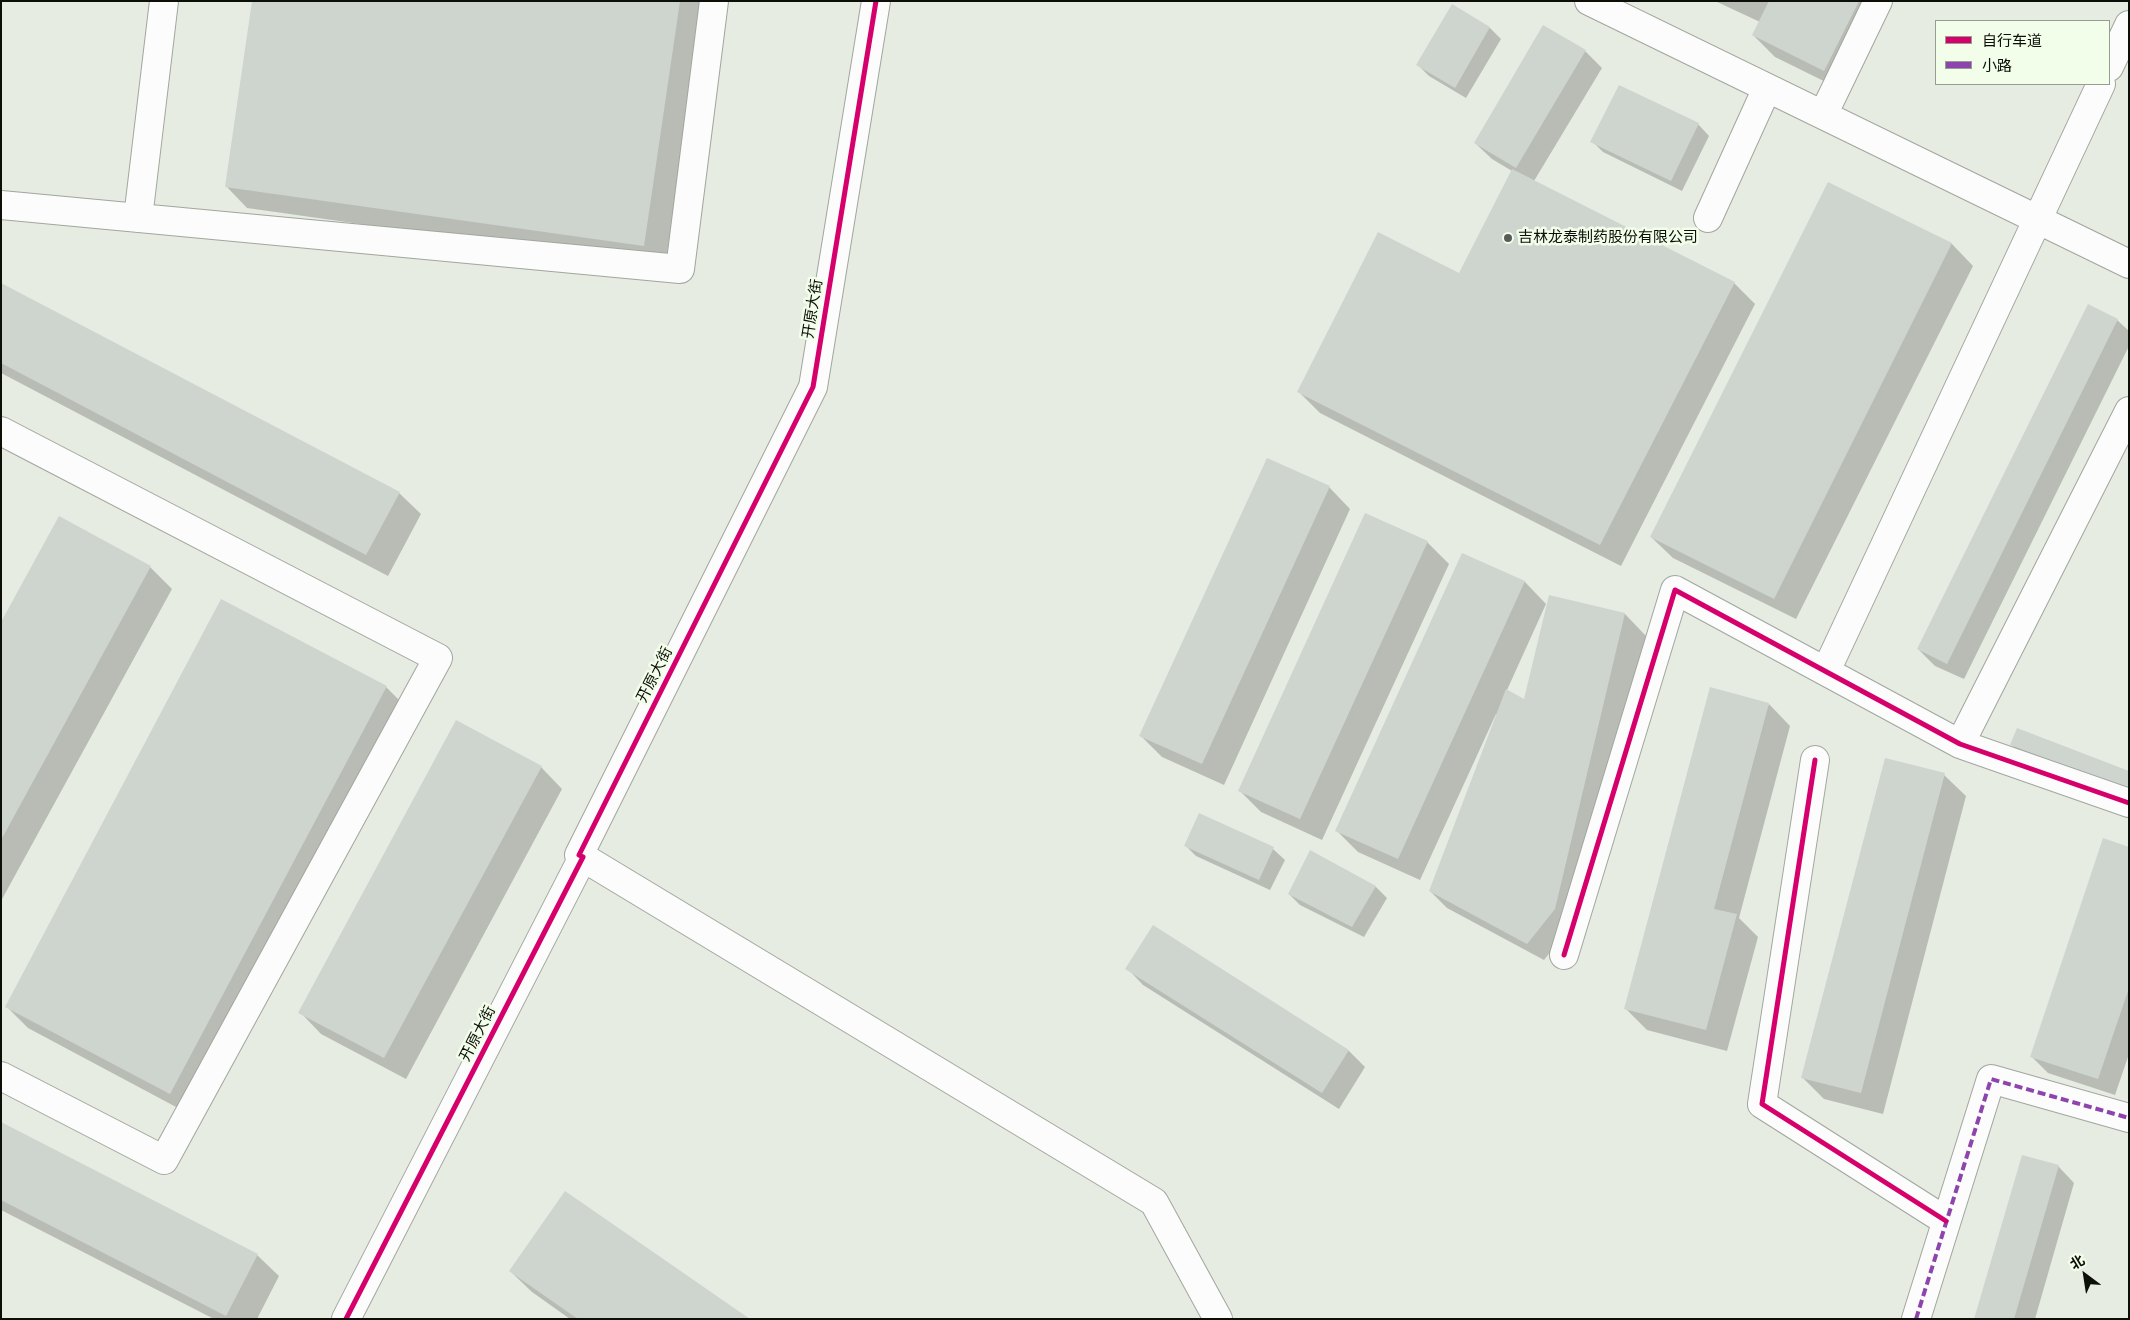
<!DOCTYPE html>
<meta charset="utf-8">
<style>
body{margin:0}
#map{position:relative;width:2130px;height:1320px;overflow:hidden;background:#e6ece2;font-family:Helvetica,"Noto Sans SC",sans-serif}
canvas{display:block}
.frame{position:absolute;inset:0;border:2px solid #0b0f08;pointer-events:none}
.legend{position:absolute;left:1935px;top:20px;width:175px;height:65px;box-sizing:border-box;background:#f2feea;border:1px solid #969e90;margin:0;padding:6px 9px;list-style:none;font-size:15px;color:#0b0f08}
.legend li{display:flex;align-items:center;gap:10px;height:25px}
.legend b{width:25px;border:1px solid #969e90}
.north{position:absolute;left:2060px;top:1250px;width:50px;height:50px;-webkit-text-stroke:4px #f2feea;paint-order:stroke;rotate:329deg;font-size:14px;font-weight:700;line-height:20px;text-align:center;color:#0b0f08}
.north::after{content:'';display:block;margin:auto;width:18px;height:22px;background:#0b0f08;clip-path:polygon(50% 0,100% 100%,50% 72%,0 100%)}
</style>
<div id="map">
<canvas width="2130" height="1320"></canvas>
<div class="frame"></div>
<ul class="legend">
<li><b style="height:6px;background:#d6006c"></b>自行车道</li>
<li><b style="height:6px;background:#8e44ad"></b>小路</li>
</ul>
<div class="north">北</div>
</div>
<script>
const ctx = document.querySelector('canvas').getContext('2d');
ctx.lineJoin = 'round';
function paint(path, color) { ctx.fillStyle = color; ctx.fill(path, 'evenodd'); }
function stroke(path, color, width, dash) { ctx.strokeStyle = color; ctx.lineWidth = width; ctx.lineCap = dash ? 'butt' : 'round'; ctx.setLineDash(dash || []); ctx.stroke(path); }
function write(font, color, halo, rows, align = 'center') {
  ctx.font = font + ' Helvetica,"Noto Sans SC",sans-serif'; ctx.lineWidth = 5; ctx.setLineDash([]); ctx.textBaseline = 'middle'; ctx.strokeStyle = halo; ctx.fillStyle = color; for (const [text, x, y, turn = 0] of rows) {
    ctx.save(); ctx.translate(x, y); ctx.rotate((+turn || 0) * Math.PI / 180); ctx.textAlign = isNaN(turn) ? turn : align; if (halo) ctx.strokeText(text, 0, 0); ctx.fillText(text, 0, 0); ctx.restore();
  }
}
const shadow = new Path2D(`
 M253,1H704L665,267L247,208L226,186Z
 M1715,1H1891L1846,92L1775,57L1753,35L1760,22Z
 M1453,6L1490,28L1501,39L1466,98L1429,76L1418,65Z
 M1585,51L1602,68L1534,181L1734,283L1755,304L1621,566L1320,413L1298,391L1460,275L1512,171L1492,159L1475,143Z
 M1698,124L1709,136L1682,191L1603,152L1592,141Z
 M1828,183L1952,244L1973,266L1796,619L1673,558L1651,537Z
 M1,284L399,493L421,514L388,576L1,373Z
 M2117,320L2129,331V346L1964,679L1935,666L1918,649Z
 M1329,487L1350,509L1224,785L1162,757L1141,736Z
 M60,518L150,567L172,589L1,901V625Z
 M1427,542L1449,564L1322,840L1261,812L1239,790Z
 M1463,554L1525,582L1546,604L1507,690L1525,701L1550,597L1625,614L1646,636L1576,930L1570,927L1544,960L1447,908L1430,891L1498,715L1496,714L1420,880L1358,852L1336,830Z
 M386,687L408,709L191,1115L28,1028L6,1006Z
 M1769,704L1790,726L1739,918L1758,937L1727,1051L1647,1030L1625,1008Z
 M2012,745L2129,772V796L2023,756Z
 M541,767L562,789L406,1079L321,1034L300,1012Z
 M1944,775L1966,796L1883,1114L1824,1099L1803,1078Z
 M1199,814L1273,849L1285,860L1270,890L1196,856L1185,845Z
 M2129,848V1054L2115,1095L2048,1073L2032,1057Z
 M1310,852L1376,887L1387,898L1364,937L1300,905L1289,894Z
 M1153,927L1349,1051L1365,1067L1339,1109L1143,985L1127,968Z
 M1,1123L257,1255L279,1276L257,1319H214L1,1210Z
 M2058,1166L2074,1183L2035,1319H1975Z
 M510,1271L748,1319H570L532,1292Z`);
const building = new Path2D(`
 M252,1H680L644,246L225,187Z
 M1769,1H1859L1824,71L1752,35Z
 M1452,4L1490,27L1455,88L1416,65Z
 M1543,25L1586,50L1516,168L1474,143Z
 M1619,85L1699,123L1671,181L1590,142Z
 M1512,169L1735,282L1600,545L1297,392L1378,232L1459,273Z
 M1828,182L1952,243L1774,599L1650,537Z
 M1,283L400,492L366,555L1,363Z
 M2088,304L2118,319L1947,664L1917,649Z
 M1267,458L1330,486L1202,764L1139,736Z
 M1365,513L1428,541L1300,819L1238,791Z
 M59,516L151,566L1,840V622Z
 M1462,553L1525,581L1398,859L1335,831Z
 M1549,595L1625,613L1555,909L1527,944L1429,891L1506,689L1524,699Z
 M221,599L387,686L170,1094L5,1007Z
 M1710,687L1769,703L1714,909L1737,914L1706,1030L1624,1009Z
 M456,720L542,766L384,1058L298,1013Z
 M2017,728L2129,771V790L2010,745Z
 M1885,758L1945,773L1861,1093L1801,1078Z
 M1199,813L1274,847L1259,880L1184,846Z
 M2103,838L2129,847V988L2098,1079L2030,1057Z
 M1310,850L1376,886L1352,927L1288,894Z
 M1153,925L1349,1050L1322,1093L1125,969Z
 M1,1122L258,1254L226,1316L1,1200Z
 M2022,1155L2059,1165L2014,1319H1974Z
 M565,1191L750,1319H578L509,1271Z`);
const minor = new Path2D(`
 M1589,1L2129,264
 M2109,67L2129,25
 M1823,115L1878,1
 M1,205L680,269L714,1
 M138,218L164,1
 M1708,218L1767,88
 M1,431L438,658L164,1160L1,1076
 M1826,671L2101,84
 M1960,744L2129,411
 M1815,760L1762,1104L1946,1221
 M579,855L1154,1202L1218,1319
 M1564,955L1675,590L1960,744L2129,803
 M346,1319L583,857L579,855L813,387L876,1
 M1916,1319L1991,1079L2129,1118`);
const quiet = new Path2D(`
 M1916,1319L1991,1079L2129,1118`);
const cycleway = new Path2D(`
 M1815,760L1762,1104L1946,1221
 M1564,955L1675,590L1960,744L2129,803
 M346,1319L583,857L579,855L813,387L876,1`);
const markers = [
 [1508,238,5,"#585c54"]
];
const poiNames = [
 ["吉林龙泰制药股份有限公司",1518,238]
];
const streetNames = [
 ["开原大街",813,309,-81],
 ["开原大街",655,675,-63],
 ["开原大街",478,1034,-63]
];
paint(shadow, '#0003');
paint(building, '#ced5cf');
stroke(minor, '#a1a69e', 30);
stroke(minor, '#fbfcfb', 28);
stroke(quiet, '#8e44ad', 4, [8, 4]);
stroke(cycleway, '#d6006c', 5);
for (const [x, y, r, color] of markers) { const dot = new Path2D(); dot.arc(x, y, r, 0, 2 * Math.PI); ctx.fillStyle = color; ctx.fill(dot); stroke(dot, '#f2feea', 2); }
write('15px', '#0b0f08', '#f2feea', poiNames, 'left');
write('15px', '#0b0f08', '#f2feea', streetNames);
</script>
